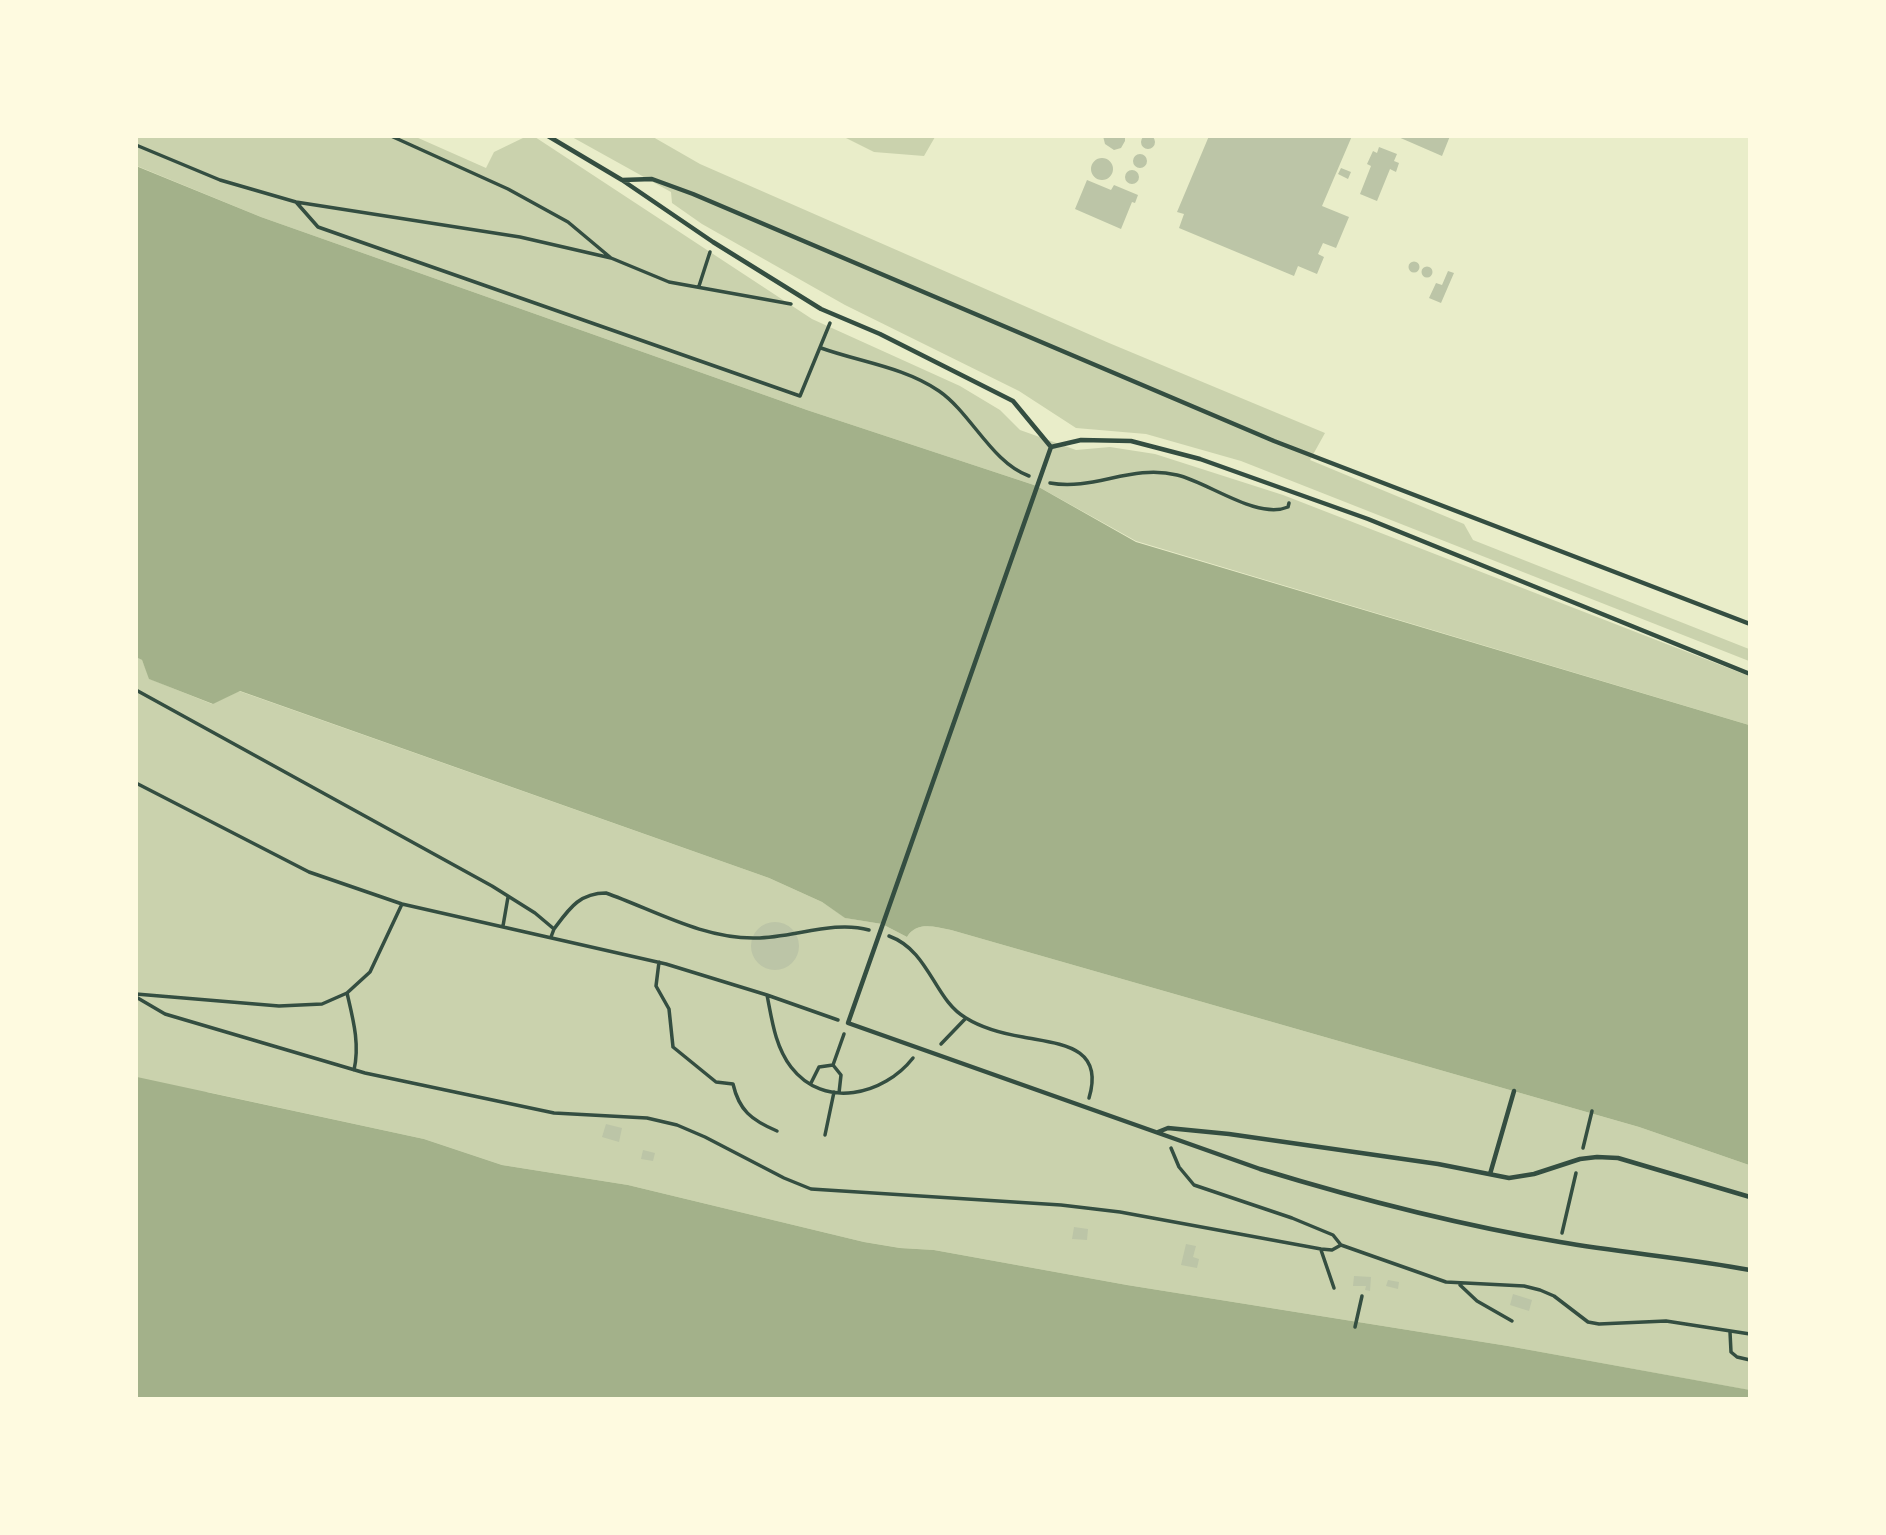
<!DOCTYPE html>
<style>
body{margin:0}
#map{position:relative;width:1886px;height:1535px;overflow:hidden;background:#e9edc9;font-family:"Zilla Slab",serif}
canvas{display:block}
.frame{position:absolute;inset:0;border:138px solid #fefae0;pointer-events:none}
</style>
<div id="map">
<canvas width="1886" height="1535"></canvas>
<div class="frame"></div>
</div>
<script>
const ctx = document.querySelector('canvas').getContext('2d');
ctx.lineJoin = 'round';
function paint(path, color) { ctx.fillStyle = color; ctx.fill(path, 'evenodd'); }
function stroke(path, color, width, dash) { ctx.strokeStyle = color; ctx.lineWidth = width; ctx.lineCap = dash ? 'butt' : 'round'; ctx.setLineDash(dash || []); ctx.stroke(path); }
const green = new Path2D(`
 M136,137H416L486,168L494,152L525,137H535L812,319L960,386L1000,410L1020,430L1076,450L1110,447L1155,454L1283,495L1749,676V725L1136,541L1037,486L807,410L261,217L137,166Z
 M572,137H653L700,164L1109,343L1325,433L1310,460L1464,524L1473,540L1749,649V661L1241,461L1146,434L1076,428L1019,391L845,305L702,224L672,203L671,192Z
 M844,137H935L924,156L874,152Z
 M137,657L142,660L150,679L212,704L239,691L769,878L822,902L846,918L882,924L907,937C917,921 934,927 951,930L1639,1127L1749,1165V1390L1508,1346L1127,1285L934,1250L900,1248L864,1242L628,1185L502,1165L424,1139L207,1092L163,1096L137,1090Z`);
const water = new Path2D(`
 M136,166L261,217L807,410L1037,486L1136,542L1749,725V1165L1639,1127L951,930C934,927 917,921 907,937L882,924L845,918L822,902L769,878L240,691L213,704L149,679L142,660L136,657Z
 M137,1077L424,1139L502,1165L628,1185L864,1242L900,1248L934,1250L1127,1285L1508,1346L1750,1390L1749,1398H137Z`);
const building = new Path2D(`
 M1141 142a7 7 0 1 1 14 0a7 7 0 1 1-14 0Z
 M1103,136H1125V141L1121,148L1114,150L1105,144Z
 M1209,136H1352L1322,206L1349,217L1336,248L1323,243L1318,254L1324,257L1317,274L1298,266L1294,276L1179,228L1184,214L1177,212Z
 M1396,136H1450L1442,156Z
 M1379,147L1397,154L1394,161L1399,163L1396,172L1390,169L1377,201L1360,194L1371,166L1367,164L1373,151L1377,153Z
 M1133 161a7 7 0 1 1 14 0a7 7 0 1 1-14 0Z
 M1091 169a11 11 0 1 1 22 0a11 11 0 1 1-22 0Z
 M1341,168L1351,172L1348,179L1338,174Z
 M1125 177a7 7 0 1 1 14 0a7 7 0 1 1-14 0Z
 M1087,180L1111,190L1114,185L1138,195L1135,203L1132,202L1121,229L1075,209Z
 M1408.5 267a5.5 5.5 0 1 1 11 0a5.5 5.5 0 1 1-11 0Z
 M1421.5 272a5.5 5.5 0 1 1 11 0a5.5 5.5 0 1 1-11 0Z
 M1448,271L1454,273L1441,303L1429,298L1436,283L1442,285Z
 M751 946a24 24 0 1 1 48 0a24 24 0 1 1-48 0Z
 M606,1124L622,1128L619,1142L602,1137Z
 M643,1150L655,1153L653,1161L641,1159Z
 M1074,1227L1088,1229L1087,1240L1072,1239Z
 M1186,1244L1196,1246L1193,1257L1199,1259L1197,1268L1181,1265Z
 M1354,1276L1371,1277L1370,1291L1365,1290L1366,1286H1353Z
 M1388,1280L1399,1282L1398,1289L1386,1286Z
 M1513,1294L1532,1300L1529,1311L1510,1305Z`);
const path = new Path2D(`
 M391,136L508,189L568,222L611,258L669,282L791,304
 M136,145L220,180L296,202L520,237L611,258
 M296,202L318,227L800,396L830,323
 M699,286L710,252
 M821,348C860,362 904,367 939,391C971,413 992,463 1029,476
 M1050,483C1094,491 1131,464 1177,475C1208,482 1257,520 1288,507L1289,503
 M136,690L492,886L535,913L554,929L551,937
 M136,783L309,872L402,904L666,964L767,995L838,1020
 M503,926L508,897
 M554,929C569,909 579,893 606,893C654,910 703,939 756,938C793,938 833,920 869,930
 M889,936C930,951 934,1000 966,1018C982,1028 1005,1034 1023,1037C1058,1044 1105,1045 1089,1098
 M659,962L656,986L669,1009L673,1047L716,1082L733,1084C739,1110 751,1120 777,1131
 M347,993C353,1019 360,1044 354,1070
 M136,994L279,1006L322,1004L347,993L370,972L402,904
 M767,995C772,1020 775,1046 791,1067C824,1110 884,1095 913,1058
 M136,997L165,1014L365,1073L554,1113L647,1118L677,1125L705,1137L784,1178L811,1189L1061,1205L1120,1212L1321,1249L1332,1250L1341,1245L1446,1282L1524,1286L1540,1290L1554,1296L1588,1322L1599,1324L1666,1321L1750,1334
 M941,1044L966,1018
 M833,1065L844,1034
 M811,1083L819,1067L833,1065L841,1075L839,1093
 M825,1135L834,1092
 M1171,1148L1179,1167L1194,1185L1292,1218L1333,1235L1341,1245
 M1583,1148L1592,1111
 M1562,1233L1576,1173
 M1321,1250L1334,1288
 M1460,1285L1477,1301L1512,1321
 M1355,1327L1362,1296
 M1730,1332L1731,1352L1737,1357L1750,1360`);
const service = new Path2D(`
 M548,136L622,180L713,242L821,309L880,334L1013,401L1051,447
 M622,180L652,179L693,194L1274,441L1750,624
 M1051,447L848,1023L1260,1169C1358,1199 1459,1225 1560,1242C1623,1253 1687,1258 1750,1270
 M1051,447L1081,440L1131,441L1200,459L1368,519L1750,674
 M1158,1132L1168,1128L1229,1134L1438,1164L1509,1178L1534,1174L1580,1159L1597,1157L1618,1158L1750,1197
 M1490,1174L1514,1091`);
paint(green, '#cad2ad');
paint(water, '#a3b18a');
paint(building, '#bcc5a7');
stroke(path, '#344e41', 3.5);
stroke(service, '#344e41', 4.5);
</script>
